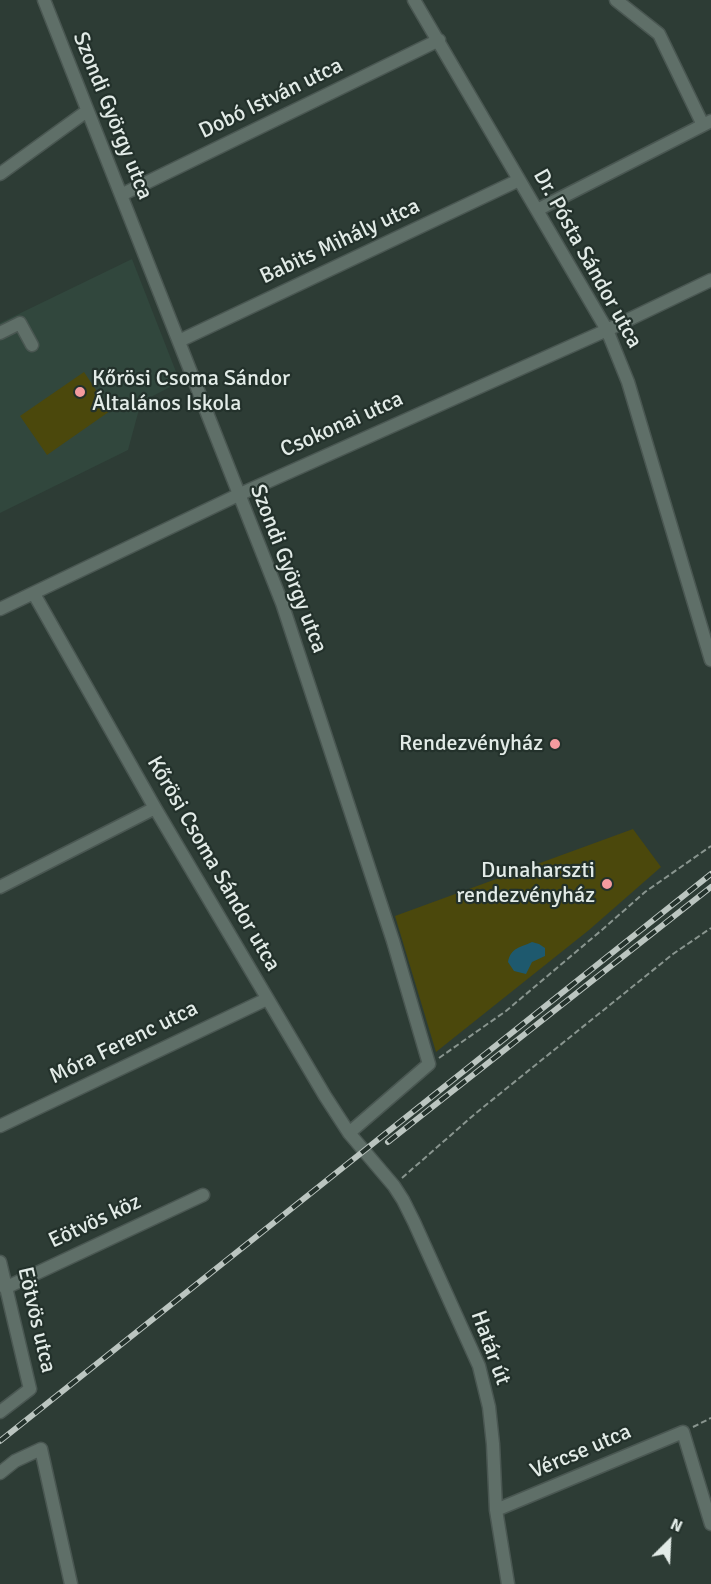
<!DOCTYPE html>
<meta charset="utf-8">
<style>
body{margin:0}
#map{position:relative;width:711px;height:1584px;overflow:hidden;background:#2d3c35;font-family:Signika,sans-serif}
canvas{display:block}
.north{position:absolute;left:639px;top:1512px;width:60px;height:60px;-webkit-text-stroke:4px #23312b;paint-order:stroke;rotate:24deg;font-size:16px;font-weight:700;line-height:24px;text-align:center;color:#e2ebe7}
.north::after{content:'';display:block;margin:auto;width:21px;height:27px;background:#e2ebe7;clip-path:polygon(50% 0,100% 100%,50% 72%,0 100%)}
</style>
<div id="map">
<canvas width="711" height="1584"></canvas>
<div class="north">N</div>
</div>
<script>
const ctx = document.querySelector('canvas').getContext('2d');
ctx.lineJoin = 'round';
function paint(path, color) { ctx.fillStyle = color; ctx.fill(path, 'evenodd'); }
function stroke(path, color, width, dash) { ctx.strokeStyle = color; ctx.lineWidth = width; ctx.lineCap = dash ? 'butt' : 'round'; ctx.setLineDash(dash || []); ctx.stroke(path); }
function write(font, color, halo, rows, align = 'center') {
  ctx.font = font + ' Signika,sans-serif'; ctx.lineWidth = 4.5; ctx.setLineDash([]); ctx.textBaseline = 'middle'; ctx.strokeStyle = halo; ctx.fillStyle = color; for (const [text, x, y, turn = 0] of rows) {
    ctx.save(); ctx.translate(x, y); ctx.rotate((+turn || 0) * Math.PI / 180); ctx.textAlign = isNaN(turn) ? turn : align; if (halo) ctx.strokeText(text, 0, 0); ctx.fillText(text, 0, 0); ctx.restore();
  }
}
const built = new Path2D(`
 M132,259L180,382L141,402L128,450L0,513V323Z`);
const green = new Path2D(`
 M84,372L110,411L47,455L20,416Z
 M633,829L661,867L589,930L436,1052L395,916Z`);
const water = new Path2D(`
 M532,942L539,944L545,948V956L532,962L526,974L514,971L508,962C511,947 520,948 532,942Z`);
const path = new Path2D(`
 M439,1058L506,1011L603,929L645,892L711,846
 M402,1178L476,1113L673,954L711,928
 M693,1427L711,1418`);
const minor = new Path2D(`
 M44,0L282,603L393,941L429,1064L349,1133
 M414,0L607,330L628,382L711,660
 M616,0L659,34L703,125
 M0,174L87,111
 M121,195L439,40
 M537,210L711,121
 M0,333L20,323L32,345
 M179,341L519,180
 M34,594L155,808L325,1096L349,1133L394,1186L403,1200L414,1222L479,1366L489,1407L493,1444L496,1510L508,1584
 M0,609L238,495L607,330L711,280
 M0,887L155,808
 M0,1126L267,999
 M0,1262L30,1389L0,1412
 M5,1288L203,1195
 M0,1473L15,1461L41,1449L71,1584
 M496,1510L683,1432L711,1524`);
const rail = new Path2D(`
 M388,1142L711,887
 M0,1441L711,874`);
const markers = [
 [80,392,6,"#f49b9f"],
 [555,744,6,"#f49b9f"],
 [607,884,6,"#f49b9f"]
];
const streetNames = [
 ["Dobó István utca",271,99,-26],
 ["Szondi György utca",112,116,68],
 ["Babits Mihály utca",340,242,-25],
 ["Dr. Pósta Sándor utca",587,259,61],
 ["Csokonai utca",342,425,-24],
 ["Szondi György utca",288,569,69],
 ["Kőrösi Csoma Sándor utca",213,864,60],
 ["Móra Ferenc utca",124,1043,-26],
 ["Eötvös köz",95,1222,-25],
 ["Eötvös utca",36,1320,77],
 ["Határ út",490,1348,70],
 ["Vércse utca",581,1452,-23]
];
const poiNames = [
 ["Kőrösi Csoma Sándor",92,379,"left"],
 ["Általános Iskola",92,404,"left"],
 ["Rendezvényház",543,744],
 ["Dunaharszti",595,871],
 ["rendezvényház",595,896]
];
paint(built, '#31473d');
paint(green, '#4b480c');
paint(water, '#1e596e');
stroke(minor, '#4a5752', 15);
stroke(path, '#89958f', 2, [6, 3]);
stroke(minor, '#5f6f68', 12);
stroke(rail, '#bbc5c0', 6);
stroke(rail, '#23312b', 4, [11]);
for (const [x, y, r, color] of markers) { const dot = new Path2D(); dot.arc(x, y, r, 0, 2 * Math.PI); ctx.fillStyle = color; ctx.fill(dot); stroke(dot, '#23312b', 2); }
write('22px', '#e2ebe7', '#23312b', streetNames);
write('22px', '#e2ebe7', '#23312b', poiNames, 'right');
</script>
